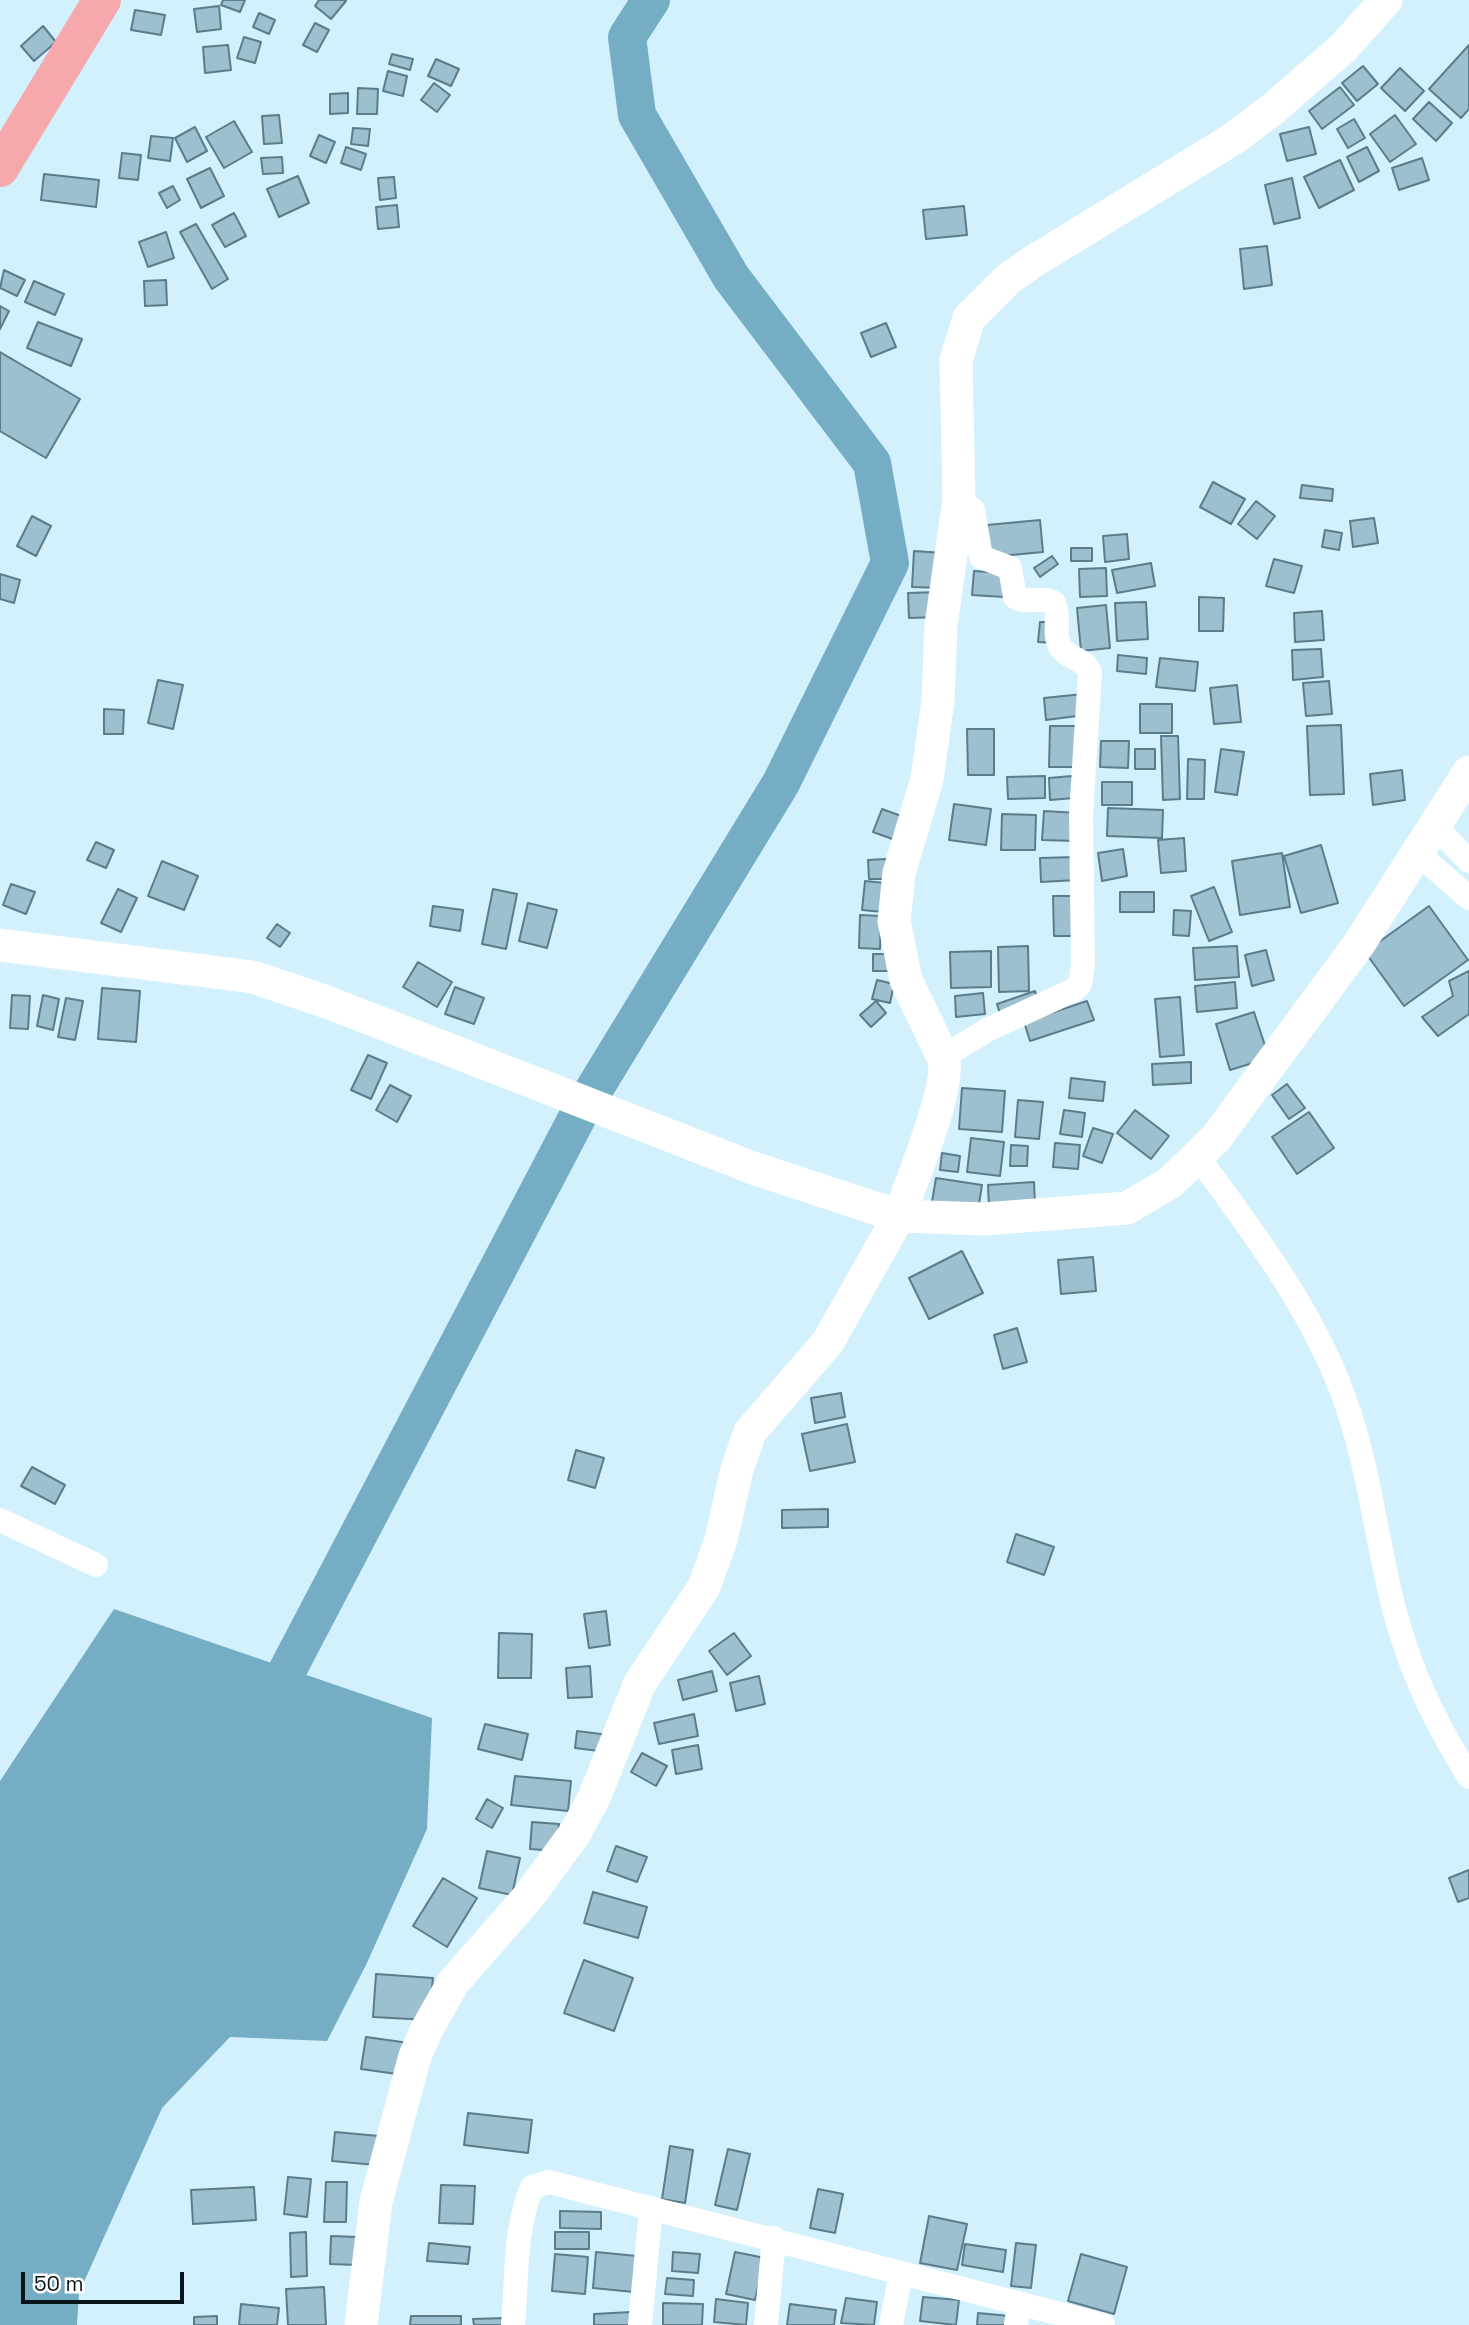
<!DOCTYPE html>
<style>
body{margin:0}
#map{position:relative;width:1469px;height:2325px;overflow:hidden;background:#d3f0fd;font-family:"Space Grotesk",sans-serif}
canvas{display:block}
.scale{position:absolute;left:21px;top:2272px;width:163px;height:32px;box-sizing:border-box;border:4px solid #071419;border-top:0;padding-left:9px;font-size:21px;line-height:24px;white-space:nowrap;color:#071419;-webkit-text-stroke:5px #fff;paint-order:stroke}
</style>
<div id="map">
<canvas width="1469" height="2325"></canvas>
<div class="scale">50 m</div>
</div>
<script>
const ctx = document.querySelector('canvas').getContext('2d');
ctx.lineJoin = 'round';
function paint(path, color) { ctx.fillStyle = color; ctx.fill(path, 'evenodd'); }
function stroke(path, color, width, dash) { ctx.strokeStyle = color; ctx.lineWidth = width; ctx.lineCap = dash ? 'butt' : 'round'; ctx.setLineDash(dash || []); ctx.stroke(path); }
const water = new Path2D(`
 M114,1609L432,1718L427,1829L366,1965L327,2041L230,2037L162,2108L79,2293L77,2325H0V1781Z`);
const river = new Path2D(`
 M288,1669L579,1114L781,783L890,563L872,463L731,277L637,115L627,37L651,0`);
const building = new Path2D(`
 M223,0H245L240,12L221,5Z
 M319,0H344L346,1L331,19L315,6Z
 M219,6L221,29L197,32L194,9Z
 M135,10L165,15L161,35L131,30Z
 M259,13L275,20L269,34L253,27Z
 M315,23L329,30L317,52L303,45Z
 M43,26L56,42L34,61L21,46Z
 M244,37L261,42L255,63L237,58Z
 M228,45L231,70L205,73L203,47Z
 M1469,45V109L1461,118L1429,89Z
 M392,54L413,59L410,70L389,64Z
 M436,59L459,69L451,86L428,76Z
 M1363,66L1378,84L1357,101L1342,83Z
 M1400,68L1424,91L1405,111L1381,88Z
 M388,71L407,76L403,96L383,91Z
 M434,83L450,95L437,112L421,100Z
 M1340,87L1354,105L1322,129L1309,111Z
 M358,88L378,89L377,114H357Z
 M348,93V113L330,114V94Z
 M1429,102L1452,123L1436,141L1413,119Z
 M279,115L282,143L264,144L262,116Z
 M1395,115L1416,144L1390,162L1370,134Z
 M1354,119L1365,138L1348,148L1337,129Z
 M234,121L252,152L224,168L206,137Z
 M195,127L207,151L187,162L175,138Z
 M1309,127L1316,154L1287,161L1280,134Z
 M353,128L370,129L368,146L351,144Z
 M319,135L335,142L326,163L310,156Z
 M151,136L173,138L170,161L148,158Z
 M346,147L366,154L361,170L341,163Z
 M1367,147L1379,171L1359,182L1347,157Z
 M122,153L141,155L138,180L119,178Z
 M282,157L283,173L263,174L261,158Z
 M1422,158L1429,180L1399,190L1392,168Z
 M1340,160L1354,190L1319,208L1304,177Z
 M210,168L224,196L201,208L187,179Z
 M44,174L99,180L96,207L41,200Z
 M298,176L309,203L279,217L267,189Z
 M394,177L396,198L380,200L378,178Z
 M1292,178L1300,218L1274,224L1265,185Z
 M173,186L180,200L167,208L159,193Z
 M397,205L399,227L378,229L376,207Z
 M964,206L967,235L926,239L923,210Z
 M234,213L246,236L225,247L212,225Z
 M196,224L228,279L212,289L180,232Z
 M166,232L174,258L148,267L139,242Z
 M1267,246L1272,285L1244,289L1240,249Z
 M4,270L25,280L17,296L0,288Z
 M166,280L167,305L145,306L144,281Z
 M34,281L64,294L55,315L25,302Z
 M0,306L9,311L0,329Z
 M38,322L82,339L71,366L27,348Z
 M886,323L896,347L871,357L861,333Z
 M0,352L80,399L46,458L0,431Z
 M1213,482L1245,499L1231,524L1200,507Z
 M1302,485L1333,489L1332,501L1300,498Z
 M1256,501L1275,516L1257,539L1238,524Z
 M32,516L51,526L36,556L17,546Z
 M1374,518L1378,543L1353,547L1350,521Z
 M1040,520L1043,552L990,557L987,525Z
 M1325,530L1342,533L1339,550L1322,547Z
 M1127,534L1129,559L1105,562L1103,536Z
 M1071,548H1092V561H1071Z
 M914,551L943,553L941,588L912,587Z
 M1052,556L1058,564L1040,577L1034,568Z
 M1274,559L1302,566L1294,593L1266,586Z
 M1151,563L1155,586L1117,593L1112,570Z
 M1106,568L1107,596L1080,597L1079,569Z
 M974,571L1006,573L1004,597L972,595Z
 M0,574L20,580L14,603L0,599Z
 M937,592L938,617L909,618L908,593Z
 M1199,597L1224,598L1223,631H1199Z
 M1146,602L1148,639L1117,641L1115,603Z
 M1106,605L1110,648L1081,651L1077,608Z
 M1322,611L1324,640L1295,642L1294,613Z
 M1040,622H1055L1054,643L1038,642Z
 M1321,649L1323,677L1293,680L1292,650Z
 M1118,655L1147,658L1146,674L1117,671Z
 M1160,658L1198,662L1195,691L1156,687Z
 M158,680L183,685L173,729L148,723Z
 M1329,681L1332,714L1306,716L1303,683Z
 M1237,685L1241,722L1214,724L1210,688Z
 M1083,694L1085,715L1046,720L1044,698Z
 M1140,704H1172V733H1140Z
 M104,709L124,710L123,734H104Z
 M1341,725L1344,794L1310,795L1307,726Z
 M1050,726H1080V767H1049Z
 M967,729H994V775H968Z
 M1161,736H1178L1180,799L1163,800Z
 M1101,741H1129L1128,768L1100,767Z
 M1135,749H1155V769H1135Z
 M1221,749L1244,752L1237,795L1215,792Z
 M1188,759L1205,760L1204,799H1187Z
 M1402,770L1405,800L1373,805L1370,774Z
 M1045,776V798L1008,799L1007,777Z
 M1072,776L1074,798L1050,800L1049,778Z
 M1102,782H1132V805H1102Z
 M954,804L991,809L986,845L949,840Z
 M1108,808L1163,810L1162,838L1107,836Z
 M882,809L915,821L906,844L873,832Z
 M1044,811L1078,813L1076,841L1042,840Z
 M1002,814L1036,815L1035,850H1001Z
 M1184,838L1186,871L1161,873L1158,840Z
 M96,842L114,850L106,868L87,860Z
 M1321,845L1338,903L1301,913L1284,856Z
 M1123,849L1127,876L1102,881L1098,853Z
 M1282,853L1290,907L1240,915L1232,861Z
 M1076,857L1077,880L1041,882L1040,858Z
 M886,859V879H869L868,860Z
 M162,861L198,876L184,910L148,896Z
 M865,881L886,883L883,912L862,910Z
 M11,884L35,892L26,914L3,905Z
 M1214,887L1232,932L1209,941L1191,896Z
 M118,889L137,898L121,932L101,923Z
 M493,889L517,894L506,949L482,944Z
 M1120,892H1154V912H1120Z
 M1053,896H1076V936H1054Z
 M528,903L557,910L547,948L519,941Z
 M433,906L463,910L460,931L430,926Z
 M1429,906L1468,960L1404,1006L1365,952Z
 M1174,910L1191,911L1189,936L1173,935Z
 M860,915L881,916L880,949L859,948Z
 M277,924L290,933L280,947L267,938Z
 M1028,946L1029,991L999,992L998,947Z
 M1237,946L1239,977L1195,980L1193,948Z
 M1266,950L1274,980L1252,986L1245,955Z
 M991,951V987L951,988L950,952Z
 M873,954H888V971H873Z
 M418,962L452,982L437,1007L403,987Z
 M1469,971V1014L1438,1036L1422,1017L1453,996L1449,981Z
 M877,980L894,984L890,1003L872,999Z
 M1235,982L1237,1008L1197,1012L1195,986Z
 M455,987L484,998L474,1024L445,1014Z
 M102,988L140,991L136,1042L98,1039Z
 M1035,991L1038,1002L1000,1014L997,1004Z
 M983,993L985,1014L956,1017L955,996Z
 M12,995L30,996L28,1029L10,1028Z
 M43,995L59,999L53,1030L37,1026Z
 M1180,997L1184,1055L1160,1057L1155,999Z
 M66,998L83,1001L75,1040L58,1037Z
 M876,1001L886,1013L871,1027L860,1015Z
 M1087,1001L1094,1020L1030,1041L1024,1022Z
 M1254,1012L1269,1058L1230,1070L1216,1024Z
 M368,1055L387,1063L371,1099L351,1090Z
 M1191,1062V1083L1153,1085L1152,1064Z
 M1071,1078L1105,1082L1103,1101L1069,1098Z
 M1287,1084L1305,1108L1289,1119L1272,1095Z
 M390,1085L411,1096L397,1122L376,1110Z
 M962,1088L1005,1091L1002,1132L959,1129Z
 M1018,1100L1043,1102L1039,1139L1015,1137Z
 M1064,1110L1085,1113L1082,1137L1060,1134Z
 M1135,1110L1169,1136L1151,1159L1117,1133Z
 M1309,1112L1334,1148L1297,1174L1272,1137Z
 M1093,1128L1113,1134L1102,1163L1083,1156Z
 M971,1138L1004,1142L1000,1176L967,1172Z
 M1055,1143L1080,1145L1078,1169L1053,1167Z
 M1011,1145L1028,1146L1027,1166H1010Z
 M942,1153L960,1156L958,1172L940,1170Z
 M936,1178L982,1185L978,1210L932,1202Z
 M1034,1182L1035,1204L989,1207L988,1185Z
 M962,1251L983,1293L929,1319L909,1278Z
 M1093,1257L1096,1291L1061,1294L1058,1260Z
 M1017,1328L1027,1362L1003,1369L994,1335Z
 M841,1393L845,1417L815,1423L811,1398Z
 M847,1424L855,1462L810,1471L802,1434Z
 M576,1450L604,1458L595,1488L568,1480Z
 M32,1467L65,1485L55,1504L21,1486Z
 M828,1509V1527L782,1528V1510Z
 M1016,1534L1054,1547L1044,1575L1007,1562Z
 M606,1611L610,1645L589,1648L584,1614Z
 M499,1633L532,1634L531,1678H498Z
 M734,1633L751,1656L727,1675L709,1651Z
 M590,1666L592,1697L568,1698L566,1668Z
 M712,1671L717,1691L683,1700L678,1680Z
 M759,1676L765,1704L736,1711L730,1683Z
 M694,1714L698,1736L659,1744L654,1723Z
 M485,1724L528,1734L522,1760L478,1749Z
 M577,1731L609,1735L607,1752L575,1748Z
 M698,1745L702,1769L676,1774L672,1750Z
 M642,1753L667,1766L656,1786L631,1772Z
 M515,1776L571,1781L568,1811L511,1805Z
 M487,1799L503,1808L492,1828L476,1819Z
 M532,1822L559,1824L557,1851L530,1849Z
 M616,1846L647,1857L637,1882L607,1871Z
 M487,1851L520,1858L512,1895L479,1888Z
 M1469,1870V1898L1458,1902L1449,1878Z
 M443,1878L477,1898L447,1947L413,1926Z
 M593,1892L647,1907L638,1938L584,1923Z
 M584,1960L633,1978L614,2031L564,2013Z
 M376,1974L433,1978L429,2020L373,2017Z
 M366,2037L409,2043L404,2075L361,2069Z
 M468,2113L532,2120L528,2153L464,2145Z
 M335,2132L379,2136L376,2165L332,2161Z
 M670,2146L693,2150L685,2203L662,2199Z
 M728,2149L750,2154L737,2210L715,2205Z
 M288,2177L311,2179L307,2217L284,2214Z
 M326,2182H347L346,2222H324Z
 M441,2185L475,2186L473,2224L439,2223Z
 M254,2187L256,2220L193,2224L191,2190Z
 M818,2189L843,2194L835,2233L810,2228Z
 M560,2211L601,2212V2229L560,2228Z
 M929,2216L967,2224L957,2270L920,2263Z
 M306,2232L307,2276L291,2277L290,2233Z
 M555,2232H589V2249H555Z
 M331,2236L358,2237L357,2265L330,2264Z
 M429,2243L470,2247L468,2264L427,2261Z
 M1016,2243L1036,2245L1031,2288L1011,2286Z
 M965,2244L1006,2250L1003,2272L962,2265Z
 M596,2252L637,2256L634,2292L593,2288Z
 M673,2252L700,2254L698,2273L672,2271Z
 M735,2252L765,2258L755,2300L726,2294Z
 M555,2254L588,2257L585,2294L552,2291Z
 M1081,2254L1127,2267L1114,2314L1068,2301Z
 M667,2278L694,2280L693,2296L665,2294Z
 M324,2287L326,2325H288L286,2289Z
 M923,2297L959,2300L956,2325L920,2321Z
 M846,2298L877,2302L874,2325L841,2323Z
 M716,2299L748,2303L746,2325L714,2322Z
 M663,2303L703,2304L702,2325H663Z
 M241,2304L279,2308L277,2325H239Z
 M790,2304L836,2310L834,2325H787Z
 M631,2312V2325H594V2314Z
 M978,2313L1010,2316V2325H977Z
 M217,2316V2325H194V2317Z
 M411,2316H461V2325H410Z
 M505,2318V2325H474L473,2319Z`);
const street = new Path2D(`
 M1434,825L1469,861
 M1416,852L1469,898
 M943,1057L989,1029L1074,990L1080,984L1083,965L1081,815L1090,673C1084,657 1069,660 1061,648C1052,634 1061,617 1054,603C1042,595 1028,605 1015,597L1010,568L981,557L973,510L959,499
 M1198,1157C1255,1235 1316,1314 1347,1406C1375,1487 1379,1574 1408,1654C1423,1698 1445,1738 1469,1777
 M0,1520L96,1565
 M513,2325C517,2280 514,2229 532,2187L549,2182L1103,2325
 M640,2325L651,2208
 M766,2325L774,2238
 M891,2325L901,2273
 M1016,2325L1019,2304`);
const secondary = new Path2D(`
 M0,945L253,977L327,1002L753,1168L899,1216C910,1185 953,1084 943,1057L906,980L894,921L899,873L927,779L938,701L941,625L959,499L956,360L969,318L1008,279L1034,261L1233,139L1274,108L1344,47L1386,0
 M361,2325L376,2202L415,2056L427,2029L453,1983L529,1896L575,1833L594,1798L640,1683L704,1587L721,1540L737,1469L750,1432L828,1342L899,1216L984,1219L1127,1208L1171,1182L1216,1138L1359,944L1469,772`);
const highway = new Path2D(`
 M0,168L102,0`);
paint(water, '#75adc5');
stroke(river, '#75adc5', 38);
paint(building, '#9cc0d0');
stroke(building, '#5b7c8b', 2);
stroke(street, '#fff', 24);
stroke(secondary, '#fff', 33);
stroke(highway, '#f6a8ad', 38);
</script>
